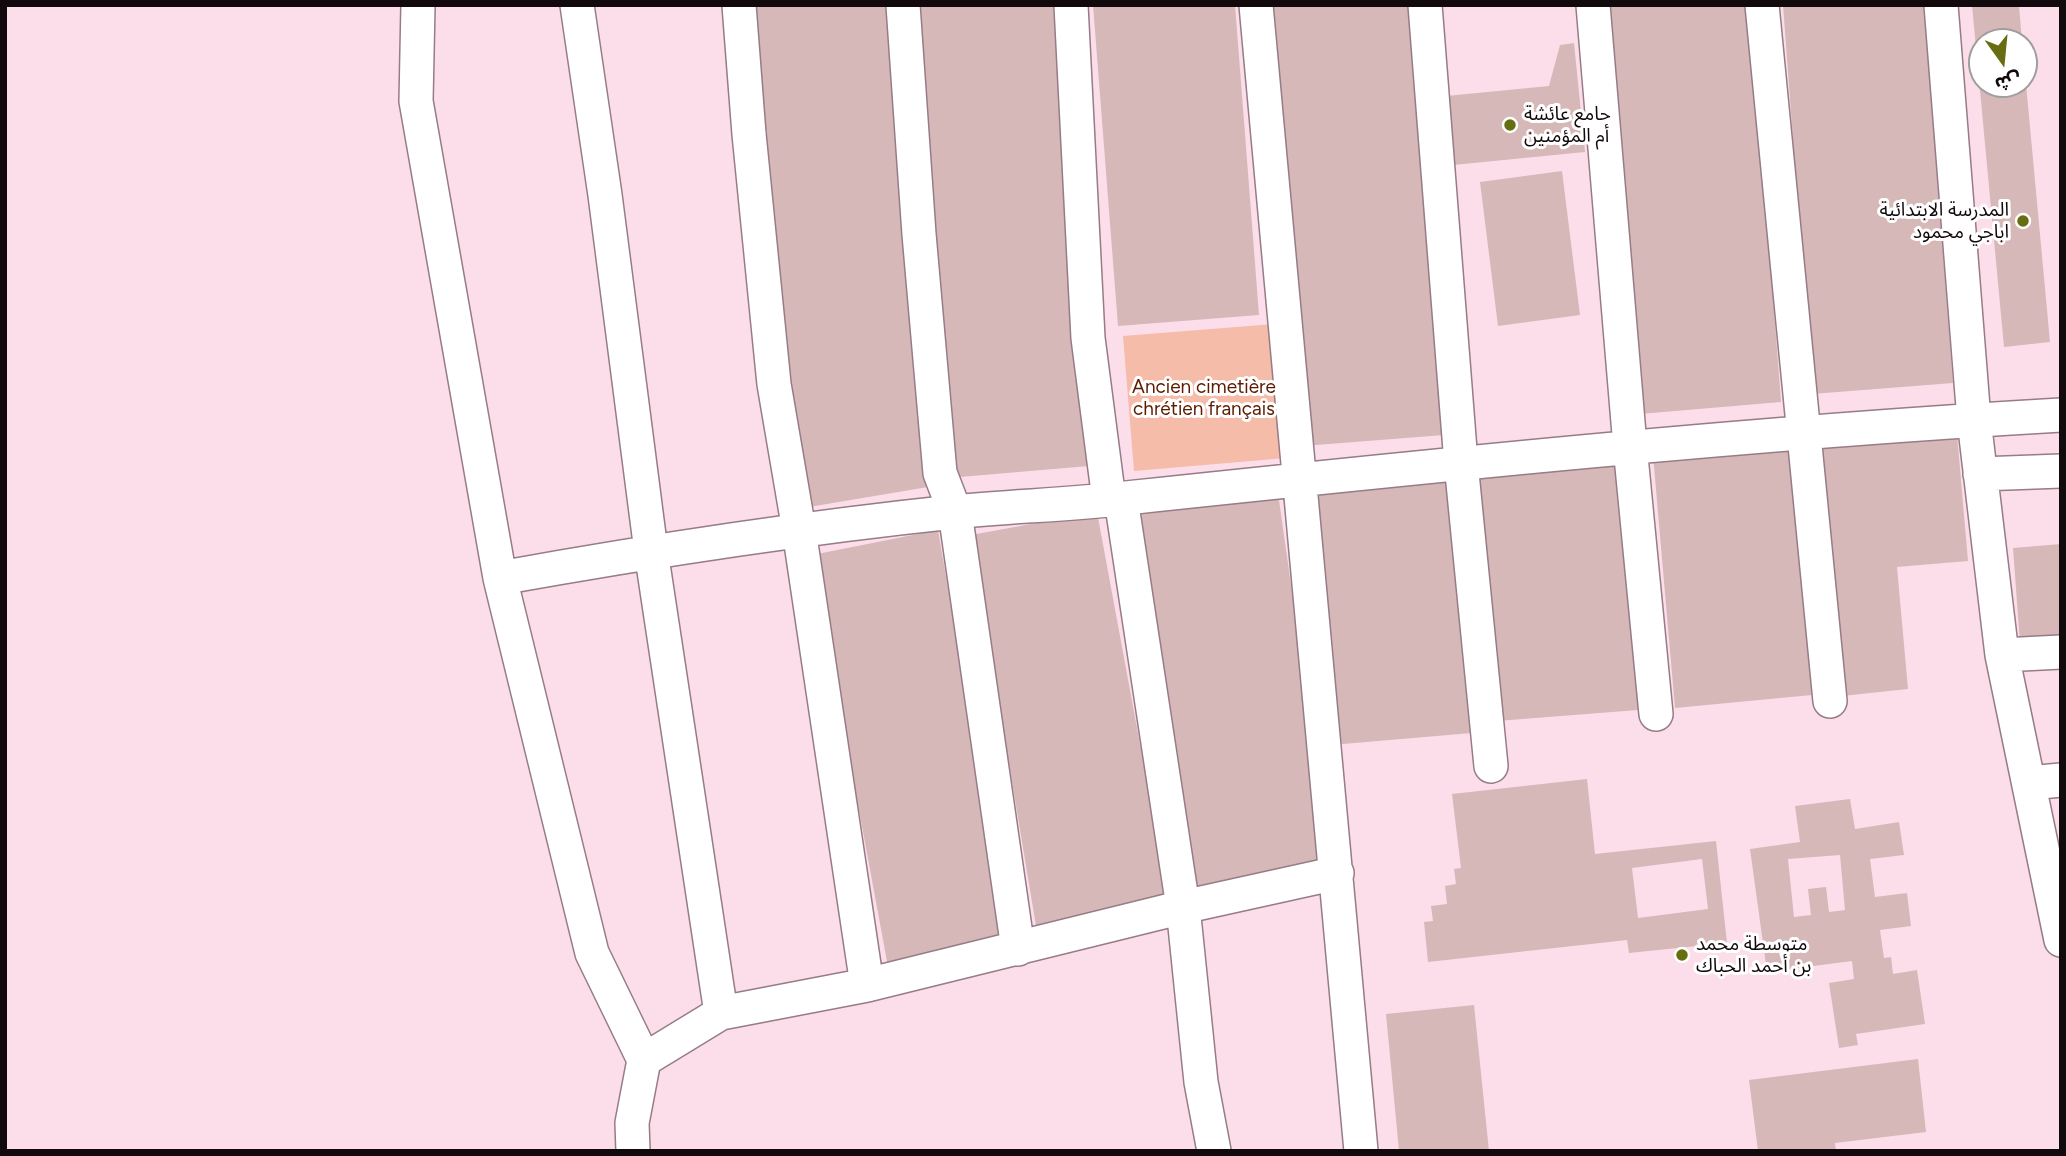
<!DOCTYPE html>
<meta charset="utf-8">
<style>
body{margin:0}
#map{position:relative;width:2066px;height:1156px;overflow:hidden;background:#fbdeea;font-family:Figtree,"Noto Sans Arabic",sans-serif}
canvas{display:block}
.frame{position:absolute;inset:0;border:7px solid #12090d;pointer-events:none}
.north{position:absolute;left:1968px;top:28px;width:70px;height:70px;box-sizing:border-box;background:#fff;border:2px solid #a09d9e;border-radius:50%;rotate:165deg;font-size:19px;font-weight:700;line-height:28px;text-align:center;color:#12090d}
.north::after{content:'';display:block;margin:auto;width:24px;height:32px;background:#676d11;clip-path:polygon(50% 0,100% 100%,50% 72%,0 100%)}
</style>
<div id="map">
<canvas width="2066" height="1156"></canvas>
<div class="frame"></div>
<div class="north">ش</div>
</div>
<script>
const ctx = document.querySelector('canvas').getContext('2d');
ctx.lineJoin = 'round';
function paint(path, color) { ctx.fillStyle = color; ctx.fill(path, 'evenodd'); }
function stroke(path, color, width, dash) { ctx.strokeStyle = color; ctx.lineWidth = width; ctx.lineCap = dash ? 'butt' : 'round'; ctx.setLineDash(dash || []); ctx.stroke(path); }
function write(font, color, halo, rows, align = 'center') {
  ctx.font = font + ' Figtree,"Noto Sans Arabic",sans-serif'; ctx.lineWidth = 6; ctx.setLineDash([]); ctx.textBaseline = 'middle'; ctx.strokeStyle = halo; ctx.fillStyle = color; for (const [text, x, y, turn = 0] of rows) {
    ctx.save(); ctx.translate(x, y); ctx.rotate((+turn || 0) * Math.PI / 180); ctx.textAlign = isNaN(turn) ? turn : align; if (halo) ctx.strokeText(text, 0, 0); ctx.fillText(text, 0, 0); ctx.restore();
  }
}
const green = new Path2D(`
 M1274,324L1286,458L1134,471L1123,336Z`);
const building = new Path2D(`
 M750,5H892L934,486L809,507L783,377Z
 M912,5H1054L1089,466L948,478Z
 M1093,5H1235L1259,315L1118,326Z
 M1270,5H1411L1444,435L1303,446Z
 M1609,5H1751L1781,402L1640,414Z
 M1783,5H1924L1953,383L1812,394Z
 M1972,5H2019L2022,42H1982V84H2026L2050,342L2004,347Z
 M1574,43L1585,152L1443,166L1436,97L1549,86L1560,45Z
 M1562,171L1580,315L1498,326L1480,182Z
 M1957,434L1968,561L1897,567L1908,689L1842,696L1817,446Z
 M1793,444L1812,695L1675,708L1653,455Z
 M1619,459L1638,710L1497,721L1479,470Z
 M1453,482L1472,733L1331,745L1312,493Z
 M1278,493L1331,867L1191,887L1139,514Z
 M1097,512L1170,906L1037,932L971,535Z
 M938,530L1009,943L888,967L812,555Z
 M2061,544V640L2020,643L2013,548Z
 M1587,779L1595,854L1716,841L1727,943L1629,953L1627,940L1428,962L1424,922L1433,921L1431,906L1447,904L1445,886L1456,884L1454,869L1461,868L1452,794ZM1702,859L1708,909L1638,918L1632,868Z
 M1850,799L1855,829L1899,822L1904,855L1870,859L1875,897L1907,893L1911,926L1880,930L1884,958L1891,957L1893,974L1917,970L1925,1024L1856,1034L1858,1045L1839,1048L1829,983L1854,979L1852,961L1767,972L1750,849L1800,842L1795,806ZM1840,855L1845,910L1829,912L1826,887L1808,889L1811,915L1794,917L1788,859Z
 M1474,1005L1489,1151H1399L1386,1014Z
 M1918,1059L1926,1132L1835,1143L1836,1151H1758L1749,1080Z`);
const minor = new Path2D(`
 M418,5L416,101L500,578L592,953L644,1060
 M577,5L605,195L651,551L721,1013
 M739,5L749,134L774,384L799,530L867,985
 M903,5L919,234L940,473L955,512L1018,949
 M1071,5L1088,338L1109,500
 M1256,5L1361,1151
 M1425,5L1461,463L1491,766
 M1593,5L1630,446L1656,714
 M1762,5L1830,701
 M1941,5L1974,420L2002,655L2061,940
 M1980,474L2061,471
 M1121,499L1183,907L1201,1082L1214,1151
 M500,578C650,551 801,528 953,512C1010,506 1068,505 1126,498C1437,465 1748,433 2061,415
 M2002,655L2061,652
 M2029,783L2061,780
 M633,1151L632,1123L644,1060L721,1013L867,985L1183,907L1337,873`);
const markers = [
 [1510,125,7,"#676d11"],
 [2023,221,7,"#676d11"],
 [1682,955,7,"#676d11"]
];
const poiNames = [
 ["جامع عائشة",1524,114],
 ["أم المؤمنين",1524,136],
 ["المدرسة الابتدائية",2009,210,"right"],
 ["اباجي محمود",2009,232,"right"],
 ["متوسطة محمد",1696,944],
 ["بن أحمد الحباك",1696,966]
];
const parkNames = [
 ["Ancien cimetière",1204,387],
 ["chrétien français",1204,409]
];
paint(green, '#f4bca9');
paint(building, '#d6b8b9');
stroke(minor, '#967c87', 36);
stroke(minor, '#fff', 33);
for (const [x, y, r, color] of markers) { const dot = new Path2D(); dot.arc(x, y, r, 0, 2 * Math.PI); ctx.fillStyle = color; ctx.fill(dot); stroke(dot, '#fff', 2.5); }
write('19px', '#12090d', '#fff', poiNames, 'left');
write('19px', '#5c1b01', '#fff', parkNames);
</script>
